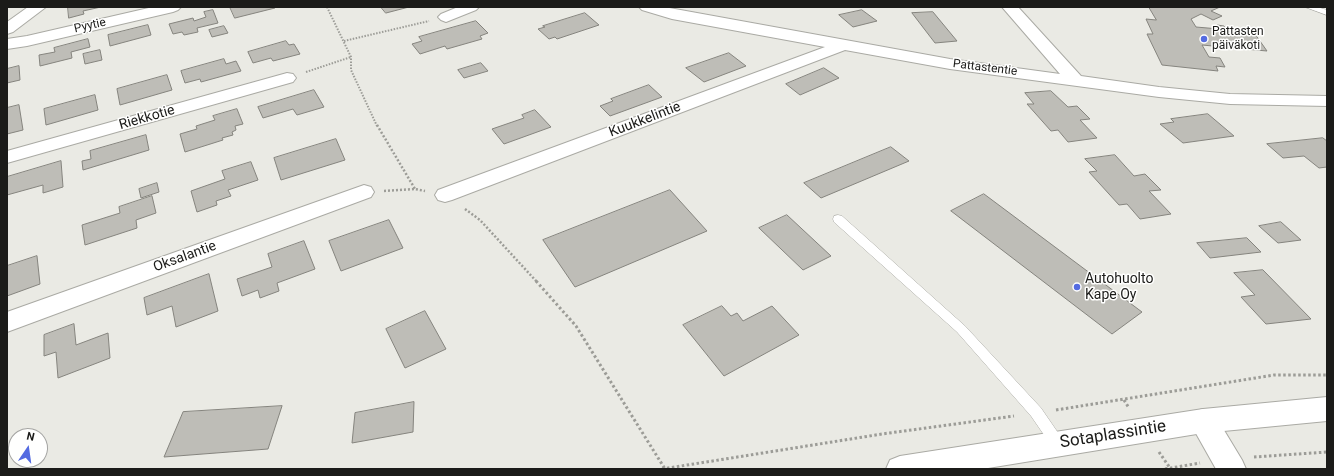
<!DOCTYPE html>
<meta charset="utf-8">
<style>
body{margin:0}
#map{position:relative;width:1334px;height:476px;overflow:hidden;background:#eaeae4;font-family:Roboto,sans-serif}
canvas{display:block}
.frame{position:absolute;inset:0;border:8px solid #1b1b19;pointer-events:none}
.north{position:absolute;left:8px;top:428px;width:40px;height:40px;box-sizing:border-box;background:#fffffe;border:1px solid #a4a4a2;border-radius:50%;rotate:13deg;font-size:11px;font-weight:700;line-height:16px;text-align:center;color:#1b1b19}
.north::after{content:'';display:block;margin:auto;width:14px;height:18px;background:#546be1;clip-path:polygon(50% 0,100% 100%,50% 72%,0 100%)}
</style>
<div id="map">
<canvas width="1334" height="476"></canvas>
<div class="frame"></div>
<div class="north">N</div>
</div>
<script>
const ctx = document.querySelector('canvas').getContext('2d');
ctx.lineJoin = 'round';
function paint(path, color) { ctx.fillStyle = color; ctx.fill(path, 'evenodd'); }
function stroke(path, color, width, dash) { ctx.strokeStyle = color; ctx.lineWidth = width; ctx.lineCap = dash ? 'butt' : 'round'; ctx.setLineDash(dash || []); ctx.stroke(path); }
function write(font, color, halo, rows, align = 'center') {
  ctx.font = font + ' Roboto,sans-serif'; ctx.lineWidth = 3; ctx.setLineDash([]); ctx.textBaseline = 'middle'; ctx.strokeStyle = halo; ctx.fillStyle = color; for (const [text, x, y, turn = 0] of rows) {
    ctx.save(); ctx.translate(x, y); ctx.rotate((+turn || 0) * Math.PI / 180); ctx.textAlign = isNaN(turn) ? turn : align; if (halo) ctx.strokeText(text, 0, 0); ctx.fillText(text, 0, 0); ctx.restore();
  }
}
const building = new Path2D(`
 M68,7H101L83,11L84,14L69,18Z
 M230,7H274L275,8L235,18Z
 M381,7H409L386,13Z
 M1149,7H1220L1211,11L1222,16L1213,20L1201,14L1191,19L1196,27L1219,29L1217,25L1224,26L1227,31L1255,34L1267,51L1202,45L1209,57L1220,58L1225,67L1216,66L1218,71L1162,65L1147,34H1153L1146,19L1156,20Z
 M213,10L218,23L197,28L198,32L184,35L182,32L173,34L169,24L193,18L194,21L206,17L204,12Z
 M862,10L877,21L853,27L839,15Z
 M933,12L957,41L935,43L912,13Z
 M585,13L599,25L557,39L555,37L549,39L538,29L545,27L543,26Z
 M476,21L488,33L480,36L482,39L447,49L445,46L420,54L412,44L422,41L419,37Z
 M148,25L151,35L110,46L108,35Z
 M224,26L228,33L212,37L209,30Z
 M88,39L90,47L71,52L72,58L40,66L39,55L55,52L54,48Z
 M286,41L289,45L294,44L300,54L273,61L271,58L253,63L248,52Z
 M100,50L102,60L85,64L83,54Z
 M729,53L746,66L704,82L686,68Z
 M224,59L226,64L236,61L241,71L201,82L200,79L185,83L181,71Z
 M481,63L488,71L464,78L458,70Z
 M19,66L20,80L7,83V69Z
 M824,68L839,78L800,95L786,84Z
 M167,75L172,90L120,105L117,89Z
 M649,85L662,97L610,116L600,106L613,101L611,99Z
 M314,90L324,107L297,115L293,109L263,118L258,107Z
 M1051,91L1068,107L1077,106L1090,119L1080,120L1097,138L1068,142L1058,130L1051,131L1027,104H1034L1025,93Z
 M95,95L98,110L46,125L44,109Z
 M19,105L23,130L7,134V108Z
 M237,109L243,124L235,126L236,130L232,132L233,135L222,138L223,140L185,152L180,134L197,129L196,126L215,120L213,116Z
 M535,110L551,127L504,144L492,129L524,118L522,115Z
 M1208,114L1234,136L1183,143L1160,124L1174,122L1171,119Z
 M146,135L149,150L83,170L82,161L91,159L90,151Z
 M1323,138L1327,141V167L1319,168L1304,156L1283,158L1267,144Z
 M336,139L345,160L281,180L274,158Z
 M891,147L909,161L821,198L804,183Z
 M1115,155L1134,176L1145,174L1161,190L1149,191L1171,214L1140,219L1127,204L1119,205L1089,172L1097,171L1085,159Z
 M61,161L63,187L43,193V185L7,195V177Z
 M251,162L258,180L228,190L231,196L216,201L217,205L197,212L191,191L225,179L222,171Z
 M157,183L159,192L141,198L139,189Z
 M670,190L707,231L575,287L543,240Z
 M984,194L1142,312L1112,334L951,211Z
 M152,196L156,213L136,220L137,228L85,245L82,225L120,213L119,207Z
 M787,215L831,256L803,270L759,228Z
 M389,220L403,248L341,271L329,241Z
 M1281,222L1301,240L1278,243L1259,226Z
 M1247,238L1261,252L1210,258L1197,243Z
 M304,241L315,269L277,283L279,291L260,298L258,290L242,296L237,279L272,267L268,254Z
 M37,256L40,284L7,296V266Z
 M1263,270L1311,319L1266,324L1241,297L1255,295L1234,273Z
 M209,274L218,311L176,327L172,306L147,315L144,298Z
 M722,306L731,316L737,313L743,321L772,306L799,335L724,376L683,325Z
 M425,311L446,349L405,368L386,329Z
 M74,324L76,345L108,333L110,358L58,378L56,352L44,356V335Z
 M414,402L413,432L352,443L355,413Z
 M282,406L268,449L164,457L183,412Z`);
const pathFar2 = new Path2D(`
 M327,7L351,57V70L377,126
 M344,41L429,21
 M306,72L351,57`);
const pathFar1 = new Path2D(`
 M377,125L415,189
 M384,191L415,189L425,191
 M465,209L480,220L537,282`);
const path = new Path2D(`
 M536,281L576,326L665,469
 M1124,400L1129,408
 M1056,410L1274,375H1327
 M1159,452L1170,468
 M1254,457L1327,452
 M662,469L882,434L1014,416
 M1165,469L1200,463`);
const lane = new Path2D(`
 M1305,7H1317L1327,10V15Z
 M838,215L842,216L965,326L1041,408L1063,440L1065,444L1063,448L1058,450L1053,448L1031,416L957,332L834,222L833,219L834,216Z`);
const street = new Path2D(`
 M28,7H46L13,32L7,34V22Z
 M153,7H181L178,10L173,12L27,46L7,49V39L27,36Z
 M458,7H479L476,10L446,22L441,20L438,17L441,14Z
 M639,7H664L950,59L1060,74L1002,7H1018L1081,76L1159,87L1230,94L1327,96V106L1230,104L1159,97L950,69L845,50L452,200L445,202L438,200L435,195L438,190L825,47L672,19L642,10Z
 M287,73L293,74L296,78L293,82L7,163V151Z
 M364,185L371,187L374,192L371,197L7,332V312Z
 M1203,409L1213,412L1242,460L1246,469H1216L1189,421L1193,412Z`);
const secondary = new Path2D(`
 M1327,397V421L1203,433L982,469H886L890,460L900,456L1203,409Z`);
const markers = [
 [1204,39,4,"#546be1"],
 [1077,287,4,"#546be1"]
];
const farStreetnames = [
 ["Pyytie",90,26,-13],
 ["Pattastentie",985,68,7]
];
const farPoinames = [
 ["Pattasten",1212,32],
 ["päiväkoti",1212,46]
];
const streetNames = [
 ["Riekkotie",147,118,-16],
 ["Kuukkelintie",645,120,-21],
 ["Oksalantie",185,257,-20]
];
const poiNames = [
 ["Autohuolto",1085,279],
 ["Kape Oy",1085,295]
];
const nearStreetnames = [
 ["Sotaplassintie",1113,435,-9]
];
paint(building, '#bebdb7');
stroke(building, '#85847e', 1);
stroke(lane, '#aaaaa4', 1);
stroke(street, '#aaaaa4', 2);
stroke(secondary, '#aaaaa4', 2);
stroke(pathFar2, '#9c9c97', 2, [1.5, 1.5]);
stroke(pathFar1, '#9c9c97', 2.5, [2, 2]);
stroke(path, '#9c9c97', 3, [2.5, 2.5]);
paint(lane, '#fff');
paint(street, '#fff');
paint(secondary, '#fff');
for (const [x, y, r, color] of markers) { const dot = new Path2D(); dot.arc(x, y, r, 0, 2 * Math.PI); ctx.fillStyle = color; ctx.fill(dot); stroke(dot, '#fffffe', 1.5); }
write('12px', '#1b1b19', '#fffffe', farStreetnames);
write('12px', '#1b1b19', '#fffffe', farPoinames, 'left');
write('14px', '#1b1b19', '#fffffe', streetNames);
write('14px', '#1b1b19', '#fffffe', poiNames, 'left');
write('17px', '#1b1b19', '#fffffe', nearStreetnames);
</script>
